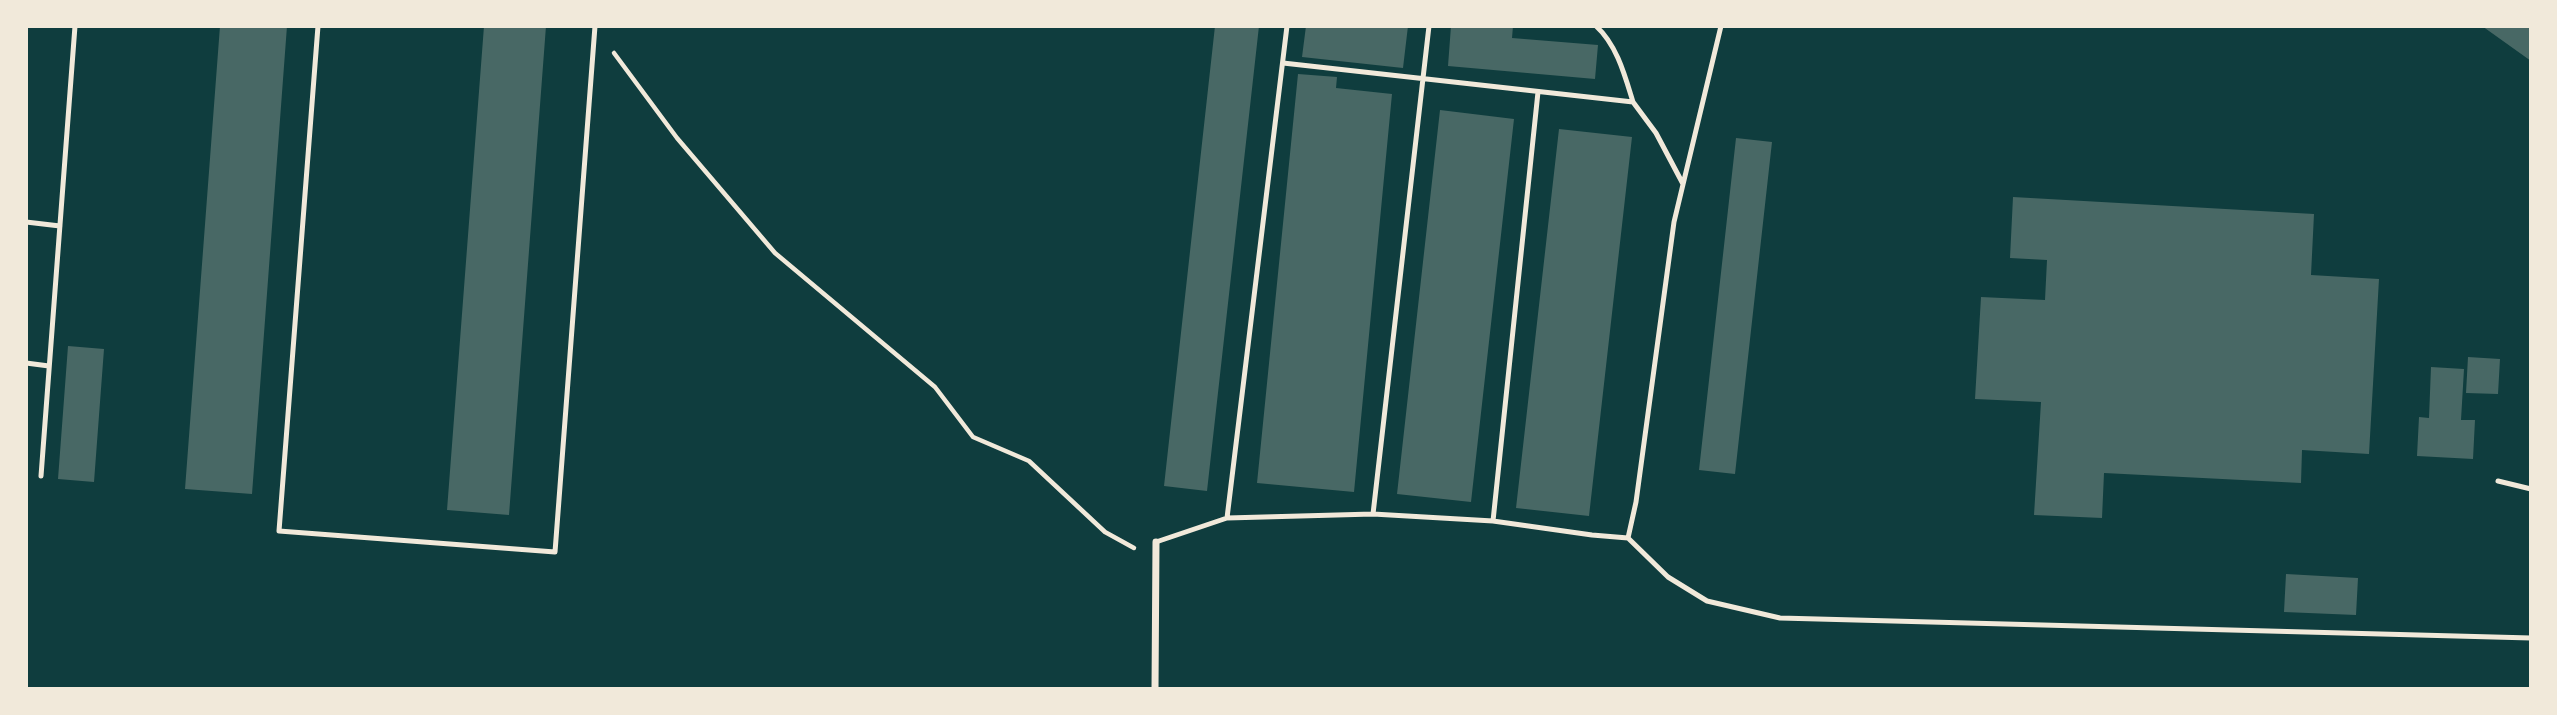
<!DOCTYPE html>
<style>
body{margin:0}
#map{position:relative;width:2557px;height:715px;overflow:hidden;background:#0f3d3e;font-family:"Fira Sans",sans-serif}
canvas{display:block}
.frame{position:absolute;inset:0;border:28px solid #f1e9da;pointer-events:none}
</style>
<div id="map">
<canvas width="2557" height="715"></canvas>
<div class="frame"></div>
</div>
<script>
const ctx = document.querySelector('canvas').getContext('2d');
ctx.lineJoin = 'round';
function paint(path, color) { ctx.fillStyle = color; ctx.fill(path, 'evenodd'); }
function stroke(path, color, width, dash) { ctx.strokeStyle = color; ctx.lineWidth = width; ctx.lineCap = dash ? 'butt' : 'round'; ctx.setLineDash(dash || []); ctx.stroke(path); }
const building = new Path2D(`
 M220,26H287L252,494L185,489Z
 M484,26H546L509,515L447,510Z
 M1215,26H1259L1207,491L1164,486Z
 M1306,26H1408L1403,68L1302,57Z
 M1451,26H1513L1512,38L1598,45L1595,79L1448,66Z
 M2482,26H2531V61Z
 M1298,74L1337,77L1336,88L1392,94L1354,492L1257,483Z
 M1440,110L1514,119L1471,502L1397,494Z
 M1559,129L1632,137L1589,516L1516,508Z
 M1736,138L1772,142L1735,474L1699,470Z
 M2013,197L2314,214L2311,275L2379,279L2369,454L2302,450L2301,483L2104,473L2102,518L2034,515L2041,402L1975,399L1981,297L2045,300L2047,260L2010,258Z
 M68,346L104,349L94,482L58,479Z
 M2468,357L2500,359L2498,394L2466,393Z
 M2431,367L2464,369L2461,420H2475L2473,459L2417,456L2419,417L2429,418Z
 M2286,574L2358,578L2356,615L2284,612Z`);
const path = new Path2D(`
 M614,53L677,138L775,253L935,387L973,437L1029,461L1105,532L1134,548`);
const service = new Path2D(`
 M318,26L279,531L555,552L595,26
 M1596,26C1617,45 1625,76 1633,102
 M1721,26L1674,222L1636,502L1628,538L1668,577L1707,601L1780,618L2531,638
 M1283,63L1633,102L1656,133L1683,184
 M26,222L60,226
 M26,363L49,366
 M41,476L75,26
 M2498,481L2531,489
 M1373,514L1429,26
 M1227,518L1287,26
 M1493,521L1538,92
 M1156,542L1227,518L1373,514L1493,521L1592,535L1628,538`);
const minor = new Path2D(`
 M1155,689L1156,542`);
paint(building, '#486865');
stroke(path, '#f1e9da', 4.5);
stroke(service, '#f1e9da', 5);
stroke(minor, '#f1e9da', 7);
</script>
